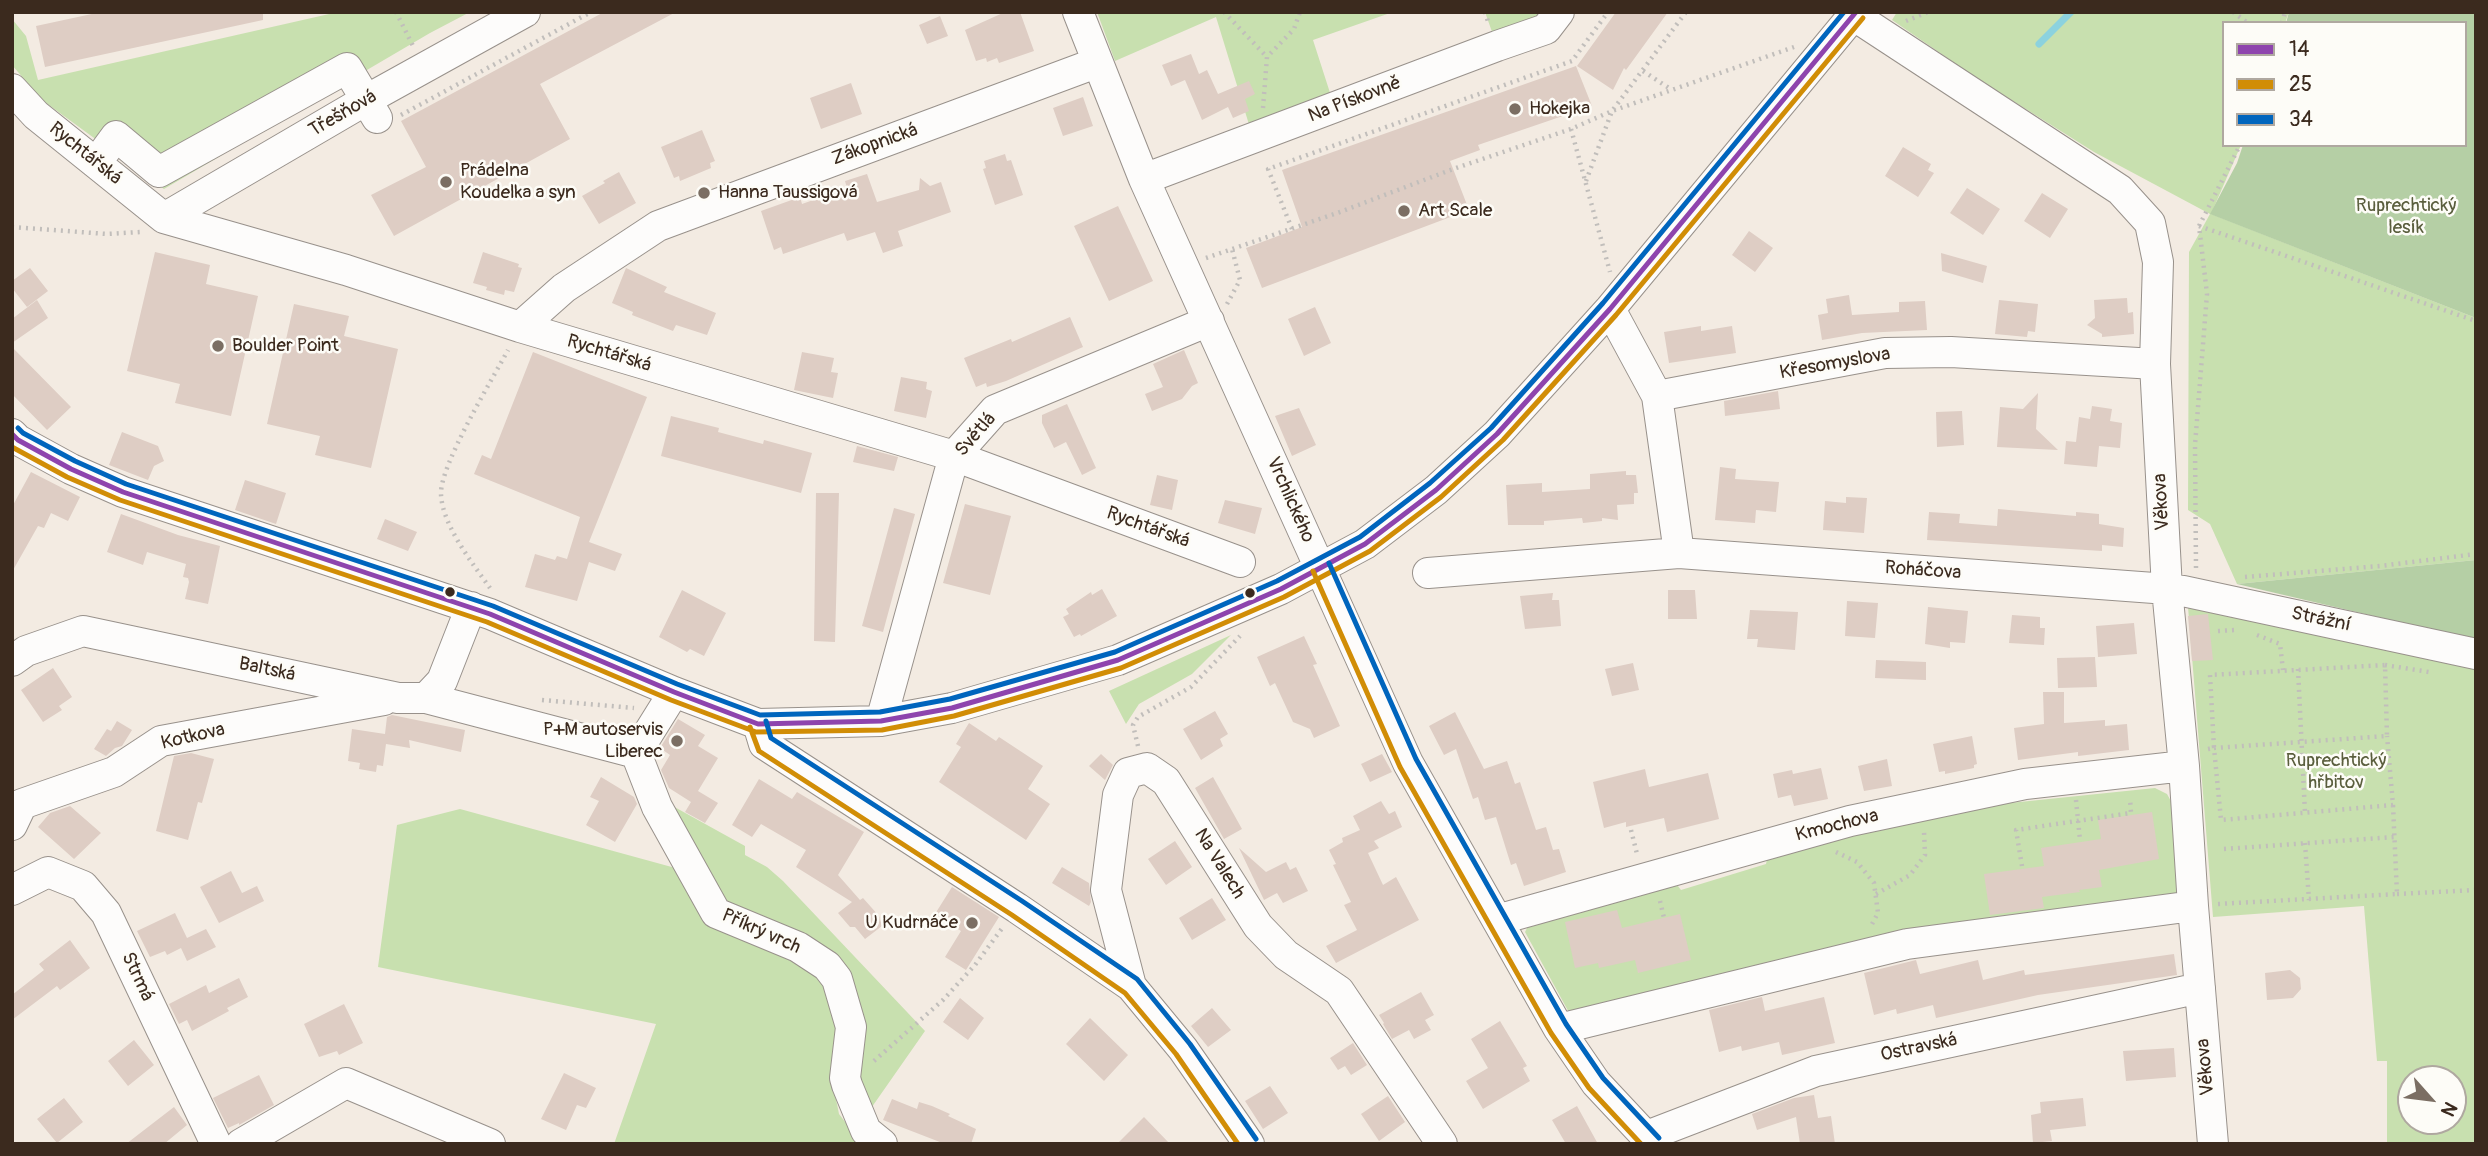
<!DOCTYPE html>
<meta charset="utf-8">
<style>
body{margin:0}
#map{position:relative;width:2488px;height:1156px;overflow:hidden;background:#f3ebe2;font-family:Pangolin,sans-serif}
canvas{display:block}
.frame{position:absolute;inset:0;border:14px solid #3b2a1e;pointer-events:none}
.legend{position:absolute;left:2222px;top:21px;width:245px;height:126px;box-sizing:border-box;background:#fdfcf7;border:2px solid #afa8a0;margin:0;padding:9px 12px;list-style:none;font-size:21px;color:#3b2a1e}
.legend li{display:flex;align-items:center;gap:14px;height:35px}
.legend b{width:35px;border:2px solid #afa8a0}
.north{position:absolute;left:2397px;top:1065px;width:70px;height:70px;box-sizing:border-box;background:#fdfcf7;border:2px solid #afa8a0;border-radius:50%;rotate:118deg;font-size:19px;font-weight:700;line-height:28px;text-align:center;color:#3b2a1e}
.north::after{content:'';display:block;margin:auto;width:24px;height:32px;background:#7b6e63;clip-path:polygon(50% 0,100% 100%,50% 72%,0 100%)}
</style>
<div id="map">
<canvas width="2488" height="1156"></canvas>
<div class="frame"></div>
<ul class="legend">
<li><b style="height:9px;background:#8e44ad"></b>14</li>
<li><b style="height:9px;background:#d18d06"></b>25</li>
<li><b style="height:9px;background:#0065bd"></b>34</li>
</ul>
<div class="north">N</div>
</div>
<script>
const ctx = document.querySelector('canvas').getContext('2d');
ctx.lineJoin = 'round';
function paint(path, color) { ctx.fillStyle = color; ctx.fill(path, 'evenodd'); }
function stroke(path, color, width, dash) { ctx.strokeStyle = color; ctx.lineWidth = width; ctx.lineCap = dash ? 'butt' : 'round'; ctx.setLineDash(dash || []); ctx.stroke(path); }
function write(font, color, halo, rows, align = 'center') {
  ctx.font = font + ' Pangolin,sans-serif'; ctx.lineWidth = 5; ctx.setLineDash([]); ctx.textBaseline = 'middle'; ctx.strokeStyle = halo; ctx.fillStyle = color; for (const [text, x, y, turn = 0] of rows) {
    ctx.save(); ctx.translate(x, y); ctx.rotate((+turn || 0) * Math.PI / 180); ctx.textAlign = isNaN(turn) ? turn : align; if (halo) ctx.strokeText(text, 0, 0); ctx.fillText(text, 0, 0); ctx.restore();
  }
}
const green = new Path2D(`
 M338,12H470L430,33L164,189L42,100L12,65V19L26,36L38,80Z
 M1097,12H1393L1313,40L1332,99L1251,131L1216,17L1115,61Z
 M1485,12H1547L1497,46Z
 M1897,12H2289L2285,23H2224V145H2241L2211,214L2476,318V560L2237,584L2210,524L2188,510L2189,252L2210,214L2094,152L1975,77L1892,20Z
 M2188,607L2476,662V1144H2387V1061H2377L2364,906L2213,917ZM2411,1079H2453V1121H2411Z
 M1231,635L1192,674L1139,704L1126,724L1109,691Z
 M2155,788L2167,794L2172,803L2180,886L2174,896L1572,1018L1525,932L1528,926L1671,877L1681,890L1766,864L1769,850L2010,803Z
 M660,799L745,846V855L767,867L783,881L925,1031L867,1114L842,981L733,915Z
 M460,809L679,869L823,979L840,1015L833,1084L839,1114L853,1132L868,1144H614L656,1024L378,967L397,825Z`);
const forest = new Path2D(`
 M2289,12H2476V318L2210,214L2237,163L2243,145H2465V23H2286Z
 M2476,560V640L2237,584Z`);
const stream = new Path2D(`
 M2039,44L2071,12`);
const building = new Path2D(`
 M101,12H263V20L45,67L36,26Z
 M604,12H676L540,84L570,139L394,236L371,195L426,167L401,121Z
 M1005,12H1020L1034,51L999,63L997,58L987,62L986,58L976,61L965,30Z
 M1616,12H1668L1626,70L1624,68L1613,90L1577,66Z
 M940,16L948,36L927,44L919,25Z
 M1191,54L1199,74L1207,70L1218,94L1249,81L1255,94L1245,99L1249,111L1233,118L1228,107L1202,120L1185,80L1171,86L1162,65Z
 M1576,66L1592,106L1478,145L1480,150L1450,161L1469,210L1262,288L1246,248L1302,227L1282,170Z
 M851,83L862,114L821,129L810,98Z
 M1083,97L1093,126L1063,136L1053,108Z
 M702,130L715,161L710,163L711,168L680,181L679,176L674,178L661,147Z
 M1903,147L1931,164L1928,170L1934,173L1918,197L1885,176Z
 M1005,154L1007,161L1011,160L1023,195L995,205L983,169L986,168L984,161Z
 M619,172L636,203L599,224L582,196L605,183L603,181Z
 M867,174L877,202L919,190L920,178L930,186L941,182L951,212L898,231L903,246L883,253L875,232L847,241L844,233L783,254L781,247L774,250L761,211L800,197L802,204L847,188L845,181Z
 M1967,188L2000,209L1983,235L1950,213Z
 M2042,193L2068,209L2050,238L2024,221Z
 M1118,206L1153,281L1109,301L1074,226Z
 M1749,231L1773,248L1755,272L1732,255Z
 M155,252L210,265L206,284L258,296L231,416L175,403L180,384L127,371Z
 M483,252L519,264L518,267L522,268L514,292L505,290L504,295L486,290L487,287L473,283Z
 M1941,253L1987,266L1983,283L1942,271Z
 M30,268L48,291L27,307L12,288V281Z
 M626,268L667,287L664,292L716,313L707,335L676,325L673,331L632,315L633,312L612,303Z
 M1849,295L1852,315L1899,312V302L1925,301L1927,330L1862,333L1822,340L1818,315L1828,313L1826,299Z
 M2127,298L2128,313L2133,312L2134,334L2102,337V334L2087,325L2095,318L2094,300Z
 M37,300L48,318L12,343V319Z
 M1999,300L2038,304L2035,332L2028,331L2027,337L1995,334Z
 M294,304L349,316L344,336L398,349L371,468L315,455L320,436L267,424Z
 M1315,307L1331,343L1304,356L1288,319Z
 M1070,317L1083,347L1006,381L987,387L986,383L976,387L964,358L1011,339L1012,342Z
 M1701,326V331L1732,326L1736,353L1669,363L1664,332Z
 M12,347L71,407L47,430L12,394Z
 M1184,350L1198,383L1192,386L1182,399L1152,411L1145,394L1163,387L1153,364Z
 M533,352L647,397L589,542L622,554L615,571L589,562L577,601L525,587L535,554L555,560L557,556L567,559L580,517L474,474L482,455L491,459Z
 M802,352L834,358L831,372L838,373L833,398L794,390Z
 M901,377L927,382L926,389L932,391L926,418L894,411Z
 M1778,391L1780,409L1725,416L1724,401Z
 M2038,393L2036,429L2058,450L1997,447L2000,407L2023,409Z
 M1067,404L1096,468L1082,475L1066,442L1054,448L1042,423V415Z
 M2092,406L2112,409L2110,421L2122,423L2120,448L2099,446L2097,467L2064,464L2066,441L2076,442L2079,417L2090,419Z
 M1299,408L1316,445L1292,456L1275,416Z
 M1962,411L1964,445L1937,447L1936,412Z
 M671,416L719,428L718,432L763,444L764,440L812,453L801,493L661,456Z
 M122,432L158,446L164,461L154,466L148,480L109,465Z
 M857,446L898,457L894,471L853,462Z
 M1720,467L1736,469L1735,479L1779,482L1776,512L1756,510L1755,523L1715,520Z
 M1626,471V475H1636L1638,493H1634V504L1617,505L1618,520L1602,518V521L1583,523L1582,518L1544,521V525H1508L1506,485L1542,483V492L1590,489V474Z
 M31,472L80,497L68,521L51,513L44,528L38,526L12,572V507Z
 M1157,475L1178,480L1172,510L1150,505Z
 M245,480L286,493L276,524L235,510Z
 M816,493H839L835,642L814,641Z
 M1846,497L1867,498L1864,533L1823,530L1825,501L1846,503Z
 M1225,500L1262,508L1255,534L1218,523Z
 M965,504L1011,516L990,595L943,583Z
 M894,508L915,514L883,632L862,626Z
 M1998,509L2076,516V512L2099,514V524L2124,528L2123,547L2102,545V551L1927,540L1929,512L1960,514L1959,523L1997,526Z
 M121,514L178,535L220,546L208,604L185,599L189,582L188,578L183,577L186,564L147,552L143,565L107,552Z
 M385,519L417,532L408,551L377,539Z
 M1102,589L1117,616L1081,636L1080,634L1074,637L1063,617L1069,614L1066,609L1091,592L1092,595Z
 M682,590L726,613L704,656L690,649L687,652L659,637Z
 M1668,590H1695L1697,619H1668Z
 M1553,593L1552,600H1559L1561,626L1525,629L1520,596Z
 M1847,601L1878,603L1875,638L1845,636Z
 M1928,607L1968,611L1965,643L1950,642V648L1925,644Z
 M1750,610L1798,612L1795,650L1757,647L1758,639H1747Z
 M2208,614L2213,660L2192,661L2188,616Z
 M2012,615L2040,617V628H2045L2044,645L2009,643Z
 M2134,623L2137,654L2098,657L2096,626Z
 M1304,636L1317,664L1313,665L1340,726L1314,738L1310,729L1293,722L1275,683L1270,686L1257,657Z
 M2095,657L2097,687L2058,688L2057,658Z
 M1876,660L1926,662V680L1875,678Z
 M1633,663L1639,690L1612,696L1605,669Z
 M53,668L72,697L59,706L62,710L43,722L21,690Z
 M2043,692H2064V723L2105,720V726L2127,724L2129,750L2078,756V752L2018,760L2014,728L2044,724Z
 M1215,711L1228,734L1220,739L1223,746L1201,760L1183,729Z
 M1455,712L1484,769L1507,761L1515,784L1520,782L1536,830L1546,827L1553,850L1559,849L1566,872L1524,886L1516,863L1511,865L1496,817L1485,820L1478,797L1473,799L1456,749L1444,755L1429,726Z
 M392,715L465,730L461,752L409,740L410,748L386,744L383,766L377,765L376,772L359,769L360,763L348,761L352,729L385,734L387,717Z
 M678,719L705,735L698,746L718,758L698,791L718,803L705,823L685,812L691,802L669,788L661,770L670,755L660,748Z
 M117,721L132,730L122,746L115,748L106,756L94,749L107,729L111,731Z
 M969,723L996,741L999,737L1043,766L1028,789L1050,804L1026,840L939,782L961,747L956,744Z
 M1972,736L1977,764L1974,765V768L1945,774V771L1939,772L1933,744Z
 M191,753L214,759L202,803L198,802L188,840L156,831L174,756Z
 M1101,754L1113,765L1105,780L1089,766Z
 M1382,754L1392,772L1370,782L1361,764Z
 M1887,759L1892,786L1864,791L1858,766Z
 M1821,768L1828,799L1794,806L1791,795L1778,798L1773,774L1792,770L1793,774Z
 M1645,769L1649,787L1708,773L1719,819L1667,832L1664,818L1626,827V822L1604,828L1593,782Z
 M601,777L634,797L637,804L615,842L586,825L599,801L590,797Z
 M1213,777L1242,829L1224,839L1195,788Z
 M759,779L792,799L797,792L864,832L838,875L860,900L863,898L879,916L882,926L865,939L855,927H850L838,913L852,902L796,867L806,850L761,824L752,837L732,825Z
 M1381,801L1389,814L1395,811L1402,827L1374,841L1379,848L1368,853L1383,885L1396,877L1419,920L1336,963L1326,946L1357,930L1344,905L1351,902L1333,865L1336,864L1329,850L1343,842L1342,838L1360,830L1353,816Z
 M70,806L101,833L74,859L38,827L50,813Z
 M2152,812L2159,859L2099,870L2102,887L2079,890L2080,892L2042,897L2044,908L1990,915L1984,874L2044,866L2041,848L2101,839L2098,820Z
 M1175,841L1192,867L1166,885L1148,859Z
 M1239,848L1266,872L1286,862L1290,870L1296,867L1308,891L1283,903L1277,893L1264,900Z
 M1062,867L1089,883L1091,902L1089,906L1052,883Z
 M231,871L242,893L257,886L264,901L219,923L200,887Z
 M952,887L999,917L966,970L945,957L961,931L935,914Z
 M1212,898L1226,920L1192,940L1179,918Z
 M1617,910L1622,928L1680,914L1691,960L1638,973L1635,960L1599,968L1598,963L1575,968L1565,922Z
 M175,913L187,938L206,929L216,947L187,961L181,948L167,955L165,951L150,957L137,931Z
 M70,940L90,968L60,990L57,986L12,1020V995L44,970L39,964Z
 M2174,954L2177,975L2038,995L1936,1018L1933,1005L1897,1014L1896,1009L1874,1015L1864,973L1916,960L1920,974L1978,960L1983,980L2024,970L2025,975Z
 M2290,970L2300,978L2301,989L2293,998L2267,1000L2265,973Z
 M239,978L248,997L227,1008L229,1011L192,1031L187,1020L179,1024L169,1004L206,985L209,993Z
 M1421,992L1434,1015L1425,1020L1431,1030L1414,1039L1409,1030L1392,1039L1383,1024L1384,1023L1379,1015Z
 M1762,997L1765,1011L1824,997L1835,1043L1782,1055L1779,1042L1742,1051L1741,1046L1719,1052L1709,1010Z
 M960,998L984,1018L968,1040L943,1022Z
 M344,1004L363,1043L339,1055L337,1051L319,1057L304,1024Z
 M1212,1008L1231,1030L1208,1047L1191,1026Z
 M1090,1018L1128,1055L1104,1081L1066,1044Z
 M1500,1021L1527,1066L1523,1068L1530,1081L1483,1109L1466,1081L1488,1068L1471,1039Z
 M134,1040L154,1065L128,1086L108,1061Z
 M1353,1043L1367,1065L1351,1075L1345,1066L1338,1070L1330,1058Z
 M2174,1048L2176,1077L2126,1081L2123,1051Z
 M564,1073L596,1088L586,1108L577,1105L566,1130L541,1119Z
 M259,1075L274,1105L239,1125V1123L228,1128L213,1098Z
 M1270,1086L1288,1113L1263,1129L1245,1101Z
 M1814,1095L1818,1118L1831,1116L1835,1144H1800L1796,1117L1757,1130L1752,1114L1794,1098Z
 M1388,1096L1405,1122L1379,1141L1361,1114Z
 M64,1098L83,1122L57,1143L37,1119Z
 M2083,1098L2086,1126L2050,1130L2052,1141L2033,1143L2031,1115L2041,1113L2040,1102Z
 M892,1099L917,1109L919,1102L932,1106L950,1114L948,1116L976,1129L971,1144H945L883,1120Z
 M1577,1106L1598,1144H1566L1552,1120Z
 M174,1107L187,1125L164,1144H126Z
 M1144,1117L1170,1144H1117Z`);
const path = new Path2D(`
 M396,12L413,46
 M1224,12L1267,57
 M1485,12L1489,25
 M2233,12L2248,23
 M1906,21L1928,12
 M2282,23L2285,12
 M1643,71L1672,90
 M1263,108L1267,57L1294,29L1300,12
 M401,115L591,12
 M1571,129L1610,272
 M1586,181L1612,111L1686,12
 M2199,226L2476,321
 M12,227L107,234L140,232
 M1292,229L1268,169L1572,61L1608,12
 M1206,258L1340,212L1453,169L1571,129L1612,111L1794,47
 M1227,304L1240,280L1232,249
 M2196,568L2195,445L2207,294L2199,226L2240,145
 M2245,577L2380,566L2476,554
 M490,588C473,564 442,525 441,494C440,465 492,380 508,350
 M2218,631L2235,630
 M2257,635L2280,644L2283,670
 M2385,665L2429,672
 M2298,669L2305,813
 M542,700L634,708
 M1138,746L1133,725L1138,717L1191,687L1240,636
 M2208,749L2214,748L2210,675L2385,665L2387,736L2214,748L2221,820L2393,805L2387,736
 M2076,800L2080,840
 M1631,830L1637,854
 M2305,843L2309,900
 M2224,849L2394,837
 M1836,852L1857,862L1874,883L1878,913L1871,926
 M2022,866L2016,830L2131,813L2130,798
 M1876,894L1910,875L1925,855L1924,831
 M2397,894L2476,890
 M1660,901L1664,918
 M2218,904L2397,894L2393,805
 M874,1061L943,1000L975,965L1003,927`);
const minor = new Path2D(`
 M1078,12L1144,179L1408,763L1559,1029L1596,1083L1653,1144
 M1853,15L2120,190L2150,223L2158,262L2155,364L2167,589L2184,766L2193,906L2213,1144
 M12,89L36,115L164,218L346,270L520,327L954,456L1240,562
 M96,163L116,136L159,172L347,68L377,118
 M1144,179L1497,46L1546,29L1559,12
 M164,218L366,100L525,12
 M1610,309L1657,396L1885,353L1951,352L2155,364
 M520,327L564,288L658,226L1096,63
 M1657,396L1679,553
 M12,434L18,440L71,469L123,492L490,614L674,692L758,724L881,721L952,708L1118,660L1281,589L1365,544L1436,490L1497,434L1610,309L1856,12
 M1428,573L1679,553L2154,588L2183,591L2476,654
 M12,661L26,651L83,631L398,698H426L442,681L471,607
 M426,698L636,753L674,692
 M881,721L954,456L995,410L1209,321
 M758,724L764,744L1017,908L1131,986L1183,1049L1249,1144
 M636,753L657,807L716,913L798,947L827,966L837,979L851,1027L845,1078L847,1085L866,1131L882,1144
 M12,825L22,804L114,772L161,741L384,700
 M12,890L48,872L83,886L106,913L216,1144
 M1497,920L1850,821L2025,784L2184,766
 M1131,986L1106,890L1118,795L1128,773L1147,768L1166,781L1258,926L1286,955L1339,991L1442,1144
 M1559,1029L1907,944L2193,906
 M1647,1136L1816,1071L2200,988
 M241,1144L346,1083L490,1144`);
const bus1 = new Path2D(`
 M12,434L18,440L71,469L123,492L490,614L674,692L758,724L881,721L952,708L1118,660L1281,589L1365,544L1436,490L1497,434L1610,309L1856,12`);
const bus2 = new Path2D(`
 M12,447L67,477L120,500L487,622L671,700L756,732L882,730L954,716L1121,668L1284,597L1370,551L1441,497L1503,440L1616,315L1863,18
 M1313,571L1400,767L1551,1033L1589,1088L1641,1144
 M750,727L759,751L1012,915L1125,993L1176,1054L1238,1144`);
const bus3 = new Path2D(`
 M18,428L23,433L75,461L126,484L493,606L677,684L760,715L880,712L950,699L1115,652L1277,581L1360,537L1430,483L1491,428L1603,303L1844,12
 M1329,563L1416,759L1566,1024L1603,1078L1659,1138
 M766,721L771,738L1022,901L1137,979L1190,1044L1256,1139`);
const markers = [
 [1515,109,7,"#7b6e63"],
 [446,182,7,"#7b6e63"],
 [704,193,7,"#7b6e63"],
 [1404,211,7,"#7b6e63"],
 [218,346,7,"#7b6e63"],
 [450,592,6,"#3b2a1e"],
 [1250,593,6,"#3b2a1e"],
 [677,741,7,"#7b6e63"],
 [972,923,7,"#7b6e63"]
];
const streetNames = [
 ["Na Pískovně",1355,100,-21],
 ["Třešňová",343,114,-30],
 ["Zákopnická",875,145,-20],
 ["Rychtářská",85,154,39],
 ["Rychtářská",609,354,17],
 ["Křesomyslova",1835,364,-10],
 ["Světlá",976,435,-49],
 ["Vrchlického",1290,500,66],
 ["Věkova",2162,502,-93],
 ["Rychtářská",1148,528,20],
 ["Roháčova",1923,571,4],
 ["Strážní",2321,620,12],
 ["Baltská",267,670,12],
 ["Kotkova",193,737,-13],
 ["Kmochova",1837,826,-14],
 ["Na Valech",1219,864,58],
 ["Příkrý vrch",761,932,24],
 ["Strmá",137,977,65],
 ["Ostravská",1919,1048,-12],
 ["Věkova",2206,1067,-95]
];
const poiNames = [
 ["Hokejka",1529,109],
 ["Prádelna",460,171],
 ["Koudelka a syn",460,193],
 ["Hanna Taussigová",718,193],
 ["Art Scale",1418,211],
 ["Boulder Point",232,346],
 ["P+M autoservis",663,730,"right"],
 ["Liberec",663,752,"right"],
 ["U Kudrnáče",958,923,"right"]
];
const parkNames = [
 ["Ruprechtický",2406,206],
 ["lesík",2406,228],
 ["Ruprechtický",2336,761],
 ["hřbitov",2336,783]
];
paint(green, '#c8e0af');
paint(forest, '#b5cfa5');
stroke(stream, '#8cd2de', 7);
paint(building, '#decdc4');
stroke(minor, '#98918b', 32);
stroke(path, '#c1bebb', 4.5, [2, 5]);
stroke(minor, '#fdfcfb', 30);
stroke(bus1, '#8e44ad', 5);
stroke(bus2, '#d18d06', 5);
stroke(bus3, '#0065bd', 5);
for (const [x, y, r, color] of markers) { const dot = new Path2D(); dot.arc(x, y, r, 0, 2 * Math.PI); ctx.fillStyle = color; ctx.fill(dot); stroke(dot, '#fdfcf7', 2.5); }
write('19px', '#3b2a1e', '#fdfcf7', streetNames);
write('19px', '#3b2a1e', '#fdfcf7', poiNames, 'left');
write('19px', '#5a5e3d', '#fdfcf7', parkNames);
</script>
